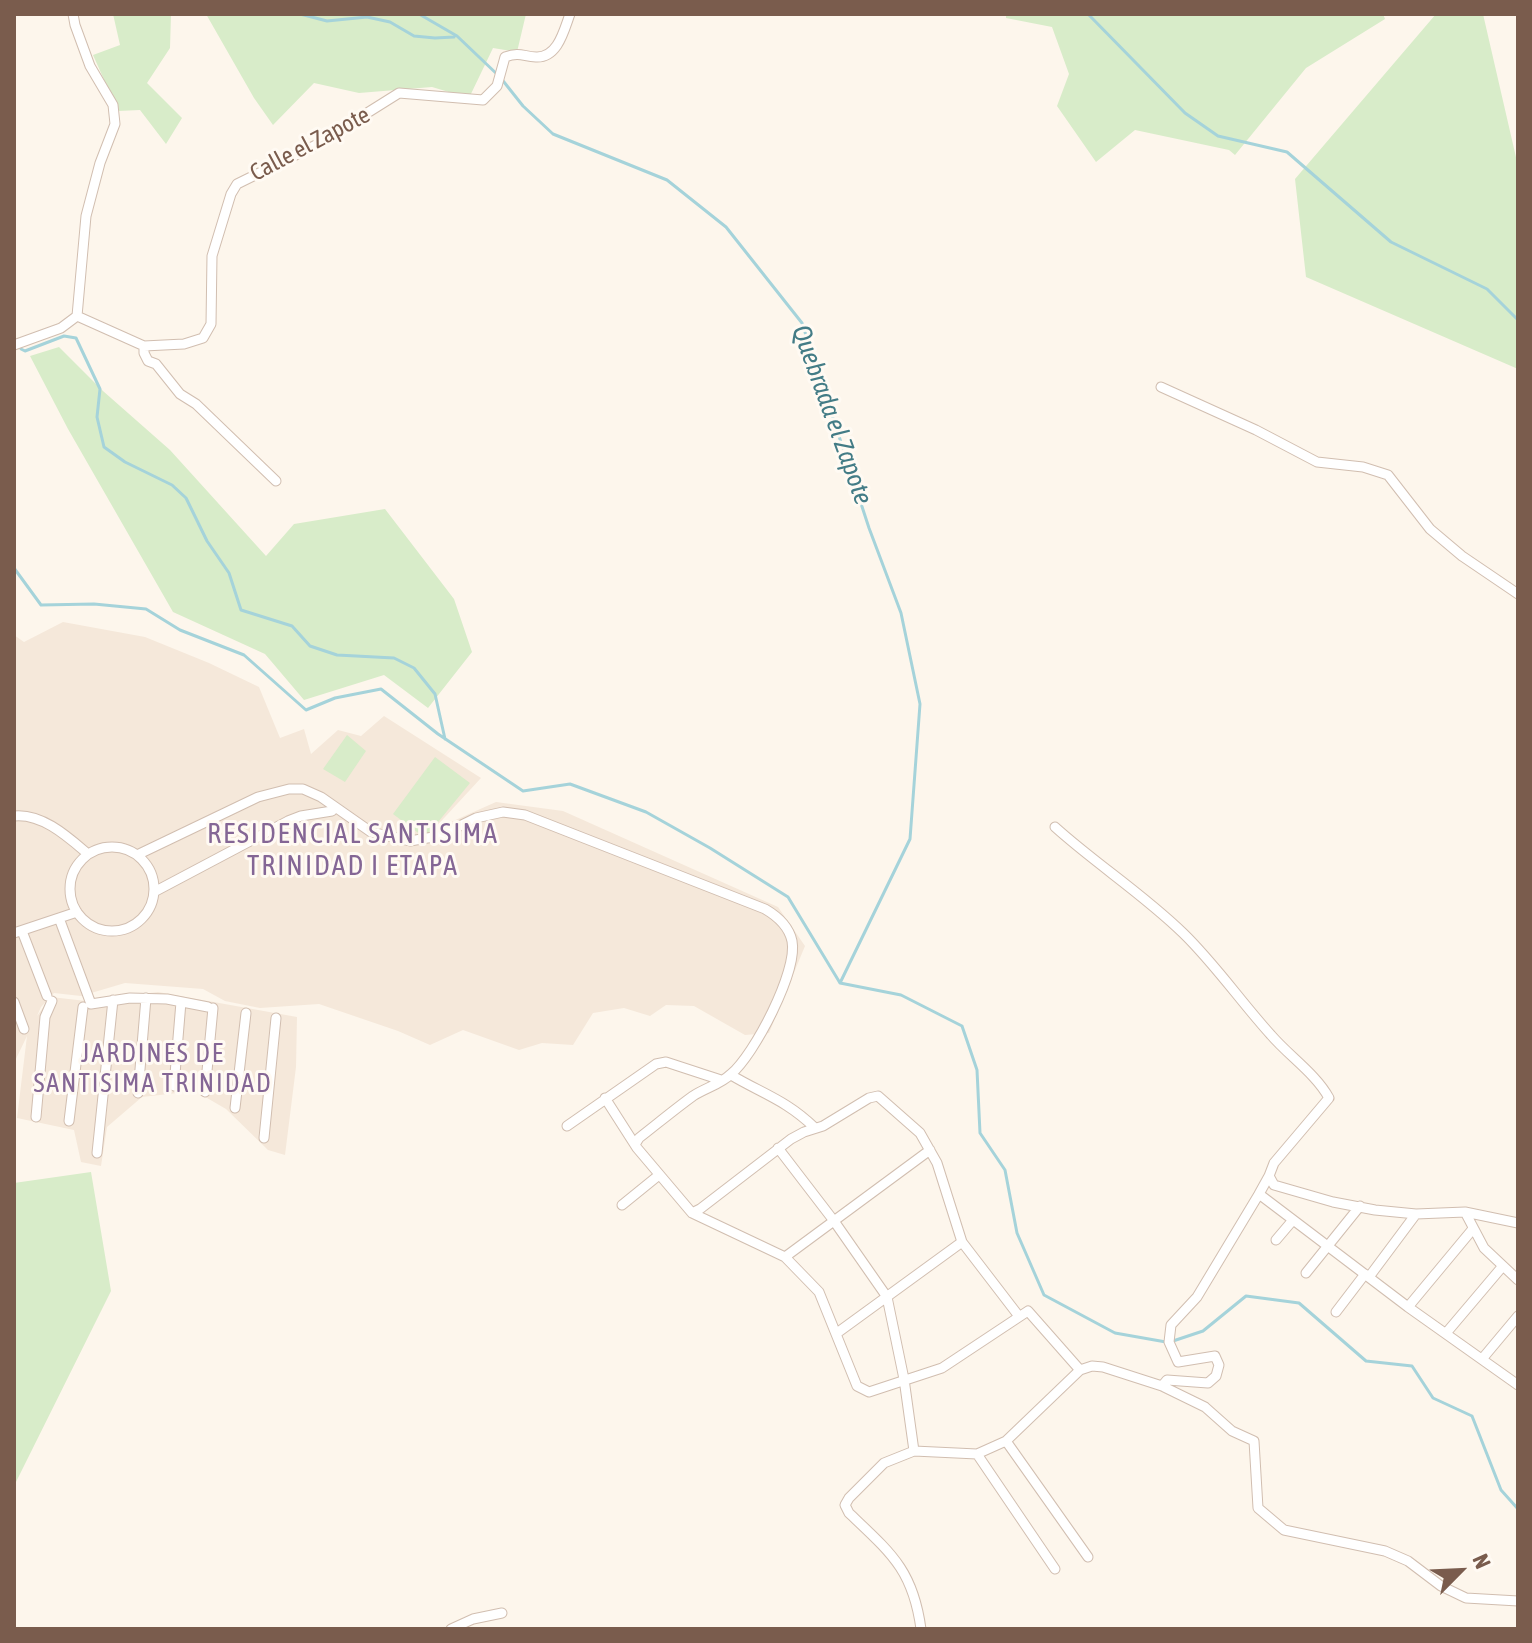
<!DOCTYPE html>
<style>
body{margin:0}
#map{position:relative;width:1532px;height:1643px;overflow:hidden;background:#fdf6ec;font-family:"Asap Condensed",sans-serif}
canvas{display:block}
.frame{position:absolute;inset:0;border:16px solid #7a5c4d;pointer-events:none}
.north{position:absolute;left:1420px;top:1531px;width:80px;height:80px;-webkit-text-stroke:6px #fffaf3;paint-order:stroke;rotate:66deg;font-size:22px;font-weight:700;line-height:32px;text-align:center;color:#7a5c4d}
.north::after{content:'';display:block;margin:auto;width:28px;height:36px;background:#7a5c4d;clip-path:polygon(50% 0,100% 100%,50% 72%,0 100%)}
</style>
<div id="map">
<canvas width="1532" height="1643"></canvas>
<div class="frame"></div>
<div class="north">N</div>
</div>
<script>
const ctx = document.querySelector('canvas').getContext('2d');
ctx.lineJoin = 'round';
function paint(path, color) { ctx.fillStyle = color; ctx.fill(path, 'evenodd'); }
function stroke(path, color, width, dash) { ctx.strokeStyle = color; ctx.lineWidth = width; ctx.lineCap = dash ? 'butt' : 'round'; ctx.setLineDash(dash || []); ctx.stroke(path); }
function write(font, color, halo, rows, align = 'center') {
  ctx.font = font + ' "Asap Condensed",sans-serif'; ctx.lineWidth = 6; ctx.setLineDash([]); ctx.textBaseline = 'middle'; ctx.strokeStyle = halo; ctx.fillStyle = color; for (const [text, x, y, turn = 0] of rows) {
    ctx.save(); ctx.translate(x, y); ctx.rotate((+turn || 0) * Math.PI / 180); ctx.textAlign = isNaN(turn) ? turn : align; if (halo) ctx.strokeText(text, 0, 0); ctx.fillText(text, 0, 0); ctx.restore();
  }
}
const residential = new Path2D(`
 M63,622L145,637L209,663L259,687L280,738L304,729L311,754L338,730L361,736L384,716L481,778L433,830L496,802L563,811L778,907L805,946L769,1033L745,1035L694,1006L666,1005L650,1016L624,1008L593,1013L573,1045L542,1043L519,1050L463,1030L430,1045L398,1031L319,1004L260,1008L225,1001L203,989L125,983L81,996L54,993L41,1007L37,1016L51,997L86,1001L158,992L297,1017L296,1067L285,1155L268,1150L226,1109L195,1091L142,1097L107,1127L101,1166L81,1162L74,1130L17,1118L27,1036L14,1063V635L24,642Z`);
const green = new Path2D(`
 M113,14H171L170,48L147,83L182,118L166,144L140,110L118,111L93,55L120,45Z
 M206,14H526L517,52L493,48L469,98L432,87L359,93L314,83L273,125L254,98Z
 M1006,14H1383L1385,19L1306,68L1235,155L1229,150L1135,130L1096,162L1057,106L1069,74L1052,27L1006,18Z
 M1436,14H1483L1518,166V369L1306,277L1295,179Z
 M59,347L103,391L170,450L266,556L294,524L385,509L454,599L472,652L428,708L384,675L304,700L265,654L173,612L68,429L30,356Z
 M347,735L366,751L345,782L323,769Z
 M435,757L470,783L425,838L393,814Z
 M91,1172L111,1291L14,1486V1183Z`);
const stream = new Path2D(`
 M300,14L327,21L367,17L390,22L414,36L435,38L454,37
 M419,14L457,36L500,77L523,106L553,134L667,180L726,227L802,323L869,528L901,613L920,704L910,839L840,983
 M1088,14L1185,113L1218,136L1287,152L1391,242L1487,289L1518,320
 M21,349L25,351L64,336L76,338L100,389L97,417L104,447L125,462L172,485L186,498L207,541L229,573L241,610L292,626L310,646L337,655L394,658L414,668L435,694L445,739
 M14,568L41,605L94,604L146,609L180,630L244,655L306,710L335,698L381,689L438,734L523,791L570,784L646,812L710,848L788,897L840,983
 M840,983L901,995L962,1026L977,1070L980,1133L1005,1170L1017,1233L1044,1295L1115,1333L1166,1342
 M1173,1341L1203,1331L1246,1296L1299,1303L1366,1361L1412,1366L1433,1398L1472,1416L1501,1490L1518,1509`);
const minor = new Path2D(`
 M77,316L144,346L184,344L203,338L211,324L212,256L231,194L237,184L316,145L399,93L483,100L497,86L505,57C520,52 522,56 536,57C558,58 564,30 570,14
 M14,345L61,328L77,316L86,216L100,163L115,124L113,105L90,66L75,25L73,14
 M144,346V353L148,361L156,364L180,394L196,404L276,481
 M1161,387L1256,430L1317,462L1363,467L1388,475L1430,529L1462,556L1518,594
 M14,816C42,813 68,837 88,854
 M1055,827C1096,864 1143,894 1183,933C1215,964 1241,1002 1271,1035C1289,1056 1316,1074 1329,1098L1274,1163L1269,1176L1274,1185L1333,1202L1375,1210L1416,1214L1465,1212L1518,1223
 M70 889a42 42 0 1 1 84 0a42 42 0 1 1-84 0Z
 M137,855L258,797L289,789H303L321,797L371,832L410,841L439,836L476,818L503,812L525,815L765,909C777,916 789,927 792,941C798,971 754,1055 731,1074C721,1084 705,1088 693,1096C675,1109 657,1124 639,1138L636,1143
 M154,892L288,821L301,816L332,811L334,808
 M59,918L91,1004L130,998L167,999L208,1007
 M22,931L47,996
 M14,933L77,912
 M14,1002L24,1029
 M731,1075C763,1094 786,1100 815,1128
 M174,1086L181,1002
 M205,1092L213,1008
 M138,1093L146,998
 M605,1098L637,1148L692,1213L785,1257L819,1292L857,1386L869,1392L942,1368L1028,1311L1080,1370
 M235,1108L246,1013
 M36,1117L45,1017L52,1001
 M69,1121L83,1007
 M567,1126L656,1064L666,1062L721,1080
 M264,1138L276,1018
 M778,1148L834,1221L887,1297L904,1379L914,1451
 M97,1153L113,1000
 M1269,1176L1259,1194L1408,1307L1518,1385
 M622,1205L659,1175
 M1465,1212L1484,1248L1518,1280
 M692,1213L700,1209L791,1139L804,1132L823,1126L869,1098L878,1096L920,1133L937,1163L962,1242L1018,1315
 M1276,1240L1293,1220
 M785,1257L930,1150
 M1306,1273L1360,1206
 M1369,1277L1416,1214
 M1408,1307L1472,1230
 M1336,1312L1365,1274
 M1447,1332L1502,1267
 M837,1333L962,1242
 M1482,1359L1518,1316
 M1162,1386L1167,1380L1208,1383L1216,1376L1219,1365L1215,1356L1178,1362L1169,1342L1171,1325L1197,1297L1259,1194
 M1006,1441L1088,1557
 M977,1454L1055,1569
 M451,1629L473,1619L502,1613
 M921,1629C913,1570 891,1553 849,1513L845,1505L849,1498L884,1463L914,1451L977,1454L1006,1441L1080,1370L1092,1366L1103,1367L1162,1386L1205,1407L1232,1431L1254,1441L1258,1508L1284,1530L1385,1551L1408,1561L1441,1586L1466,1598L1518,1601`);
const streetNames = [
 ["Calle el Zapote",310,144,-28]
];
const waterNames = [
 ["Quebrada el Zapote",832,415,70]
];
const neighbourhoodNames = [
 ["JARDINES DE",153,1054],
 ["SANTISIMA TRINIDAD",153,1084]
];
const quarterNames = [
 ["RESIDENCIAL SANTISIMA",353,834],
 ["TRINIDAD I ETAPA",353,866]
];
paint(residential, '#f5e8da');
paint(green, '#d8ecc9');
stroke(stream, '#a5d3da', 3);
stroke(minor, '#d1beb0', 11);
stroke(minor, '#fff', 9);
write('24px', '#7a5c4d', '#fffaf3', streetNames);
write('italic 26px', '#437c86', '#fffaf3', waterNames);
ctx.letterSpacing = '2px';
write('26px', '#846695', '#fffaf3', neighbourhoodNames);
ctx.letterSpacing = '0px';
ctx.letterSpacing = '2px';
write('28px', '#846695', '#fffaf3', quarterNames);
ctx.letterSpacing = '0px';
</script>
